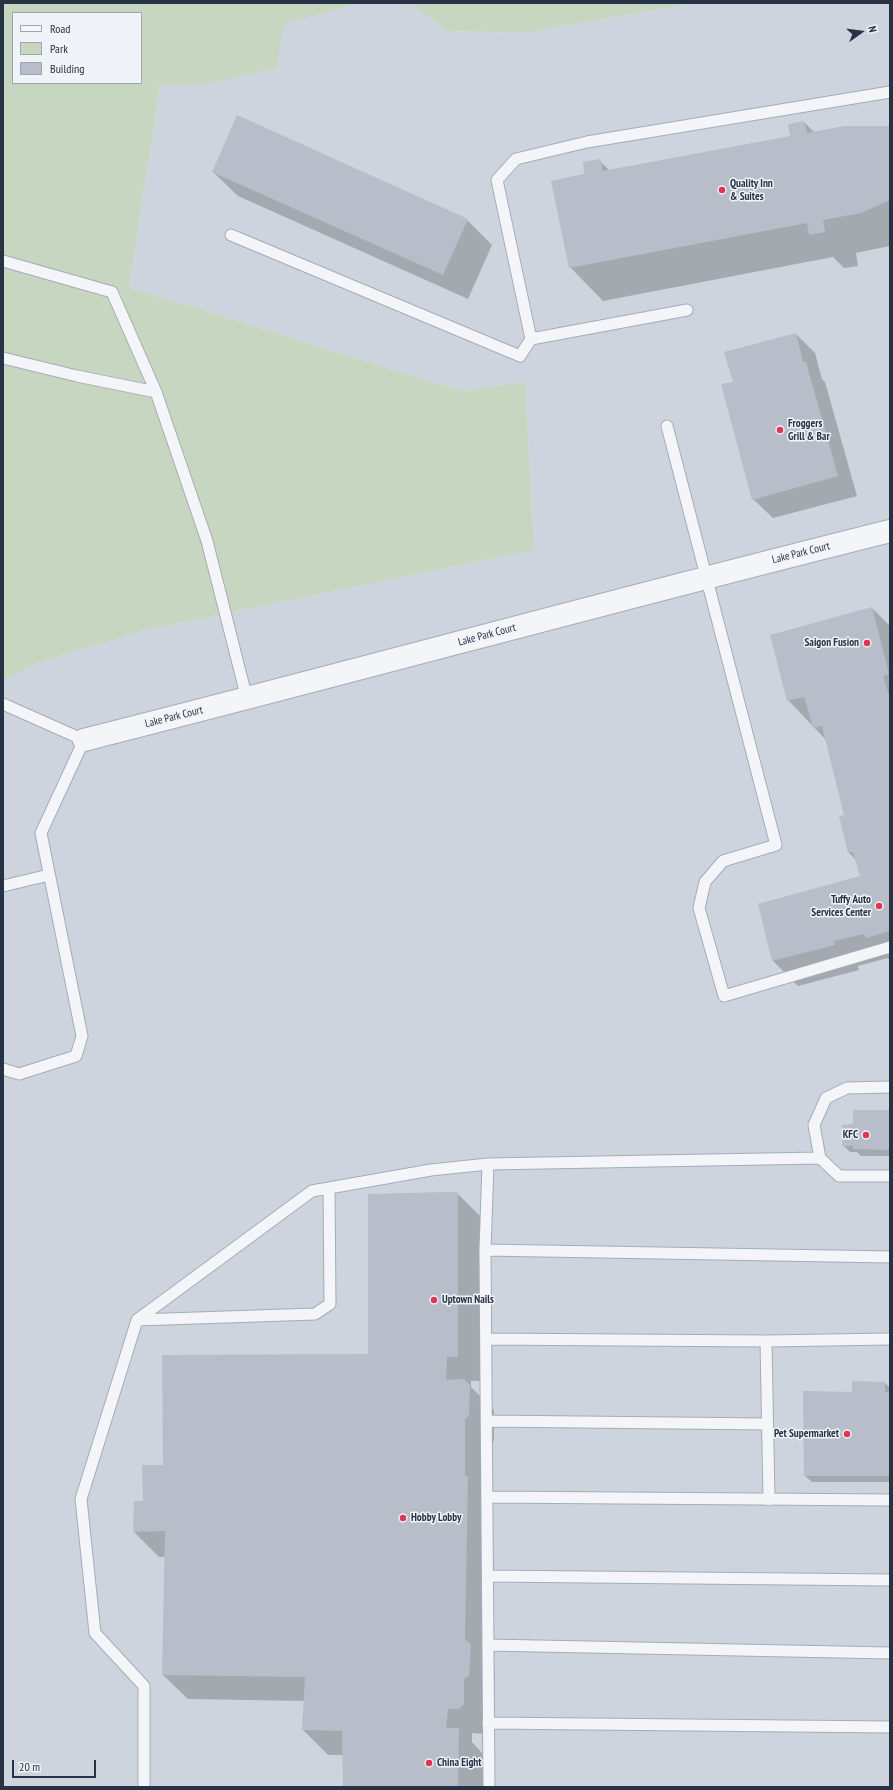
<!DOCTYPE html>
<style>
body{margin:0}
#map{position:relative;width:893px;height:1790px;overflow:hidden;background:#e0e5eb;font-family:"PT Sans Narrow",sans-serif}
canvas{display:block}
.frame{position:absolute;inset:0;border:4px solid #273244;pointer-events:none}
.legend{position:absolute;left:12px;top:12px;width:130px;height:72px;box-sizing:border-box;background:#f0f3f8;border:1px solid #a0a6b0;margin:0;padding:5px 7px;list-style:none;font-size:12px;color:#273244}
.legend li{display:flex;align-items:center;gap:8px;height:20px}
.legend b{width:20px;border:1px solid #a0a6b0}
.north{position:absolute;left:841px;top:12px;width:40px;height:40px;-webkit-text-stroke:3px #f0f3f8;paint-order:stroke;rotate:76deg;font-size:11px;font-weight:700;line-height:16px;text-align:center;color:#273244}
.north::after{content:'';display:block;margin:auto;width:14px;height:18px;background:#273244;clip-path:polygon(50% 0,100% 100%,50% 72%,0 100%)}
.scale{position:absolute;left:12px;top:1760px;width:84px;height:18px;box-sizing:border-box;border:2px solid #273244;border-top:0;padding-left:5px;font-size:12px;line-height:14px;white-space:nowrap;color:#273244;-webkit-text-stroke:3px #f0f3f8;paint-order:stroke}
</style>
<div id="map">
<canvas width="893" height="1790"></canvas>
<div class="frame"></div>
<ul class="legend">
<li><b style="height:5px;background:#f4f5f8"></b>Road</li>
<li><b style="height:11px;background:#c6d6c0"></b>Park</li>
<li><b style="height:11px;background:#b7bec9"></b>Building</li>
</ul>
<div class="north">N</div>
<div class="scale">20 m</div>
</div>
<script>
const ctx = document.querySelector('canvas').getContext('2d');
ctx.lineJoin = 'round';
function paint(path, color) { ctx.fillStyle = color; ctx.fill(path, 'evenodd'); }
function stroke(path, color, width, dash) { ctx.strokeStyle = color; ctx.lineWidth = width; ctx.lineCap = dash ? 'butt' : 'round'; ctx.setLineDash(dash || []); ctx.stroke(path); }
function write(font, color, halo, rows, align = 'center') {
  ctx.font = font + ' "PT Sans Narrow",sans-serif'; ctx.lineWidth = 3; ctx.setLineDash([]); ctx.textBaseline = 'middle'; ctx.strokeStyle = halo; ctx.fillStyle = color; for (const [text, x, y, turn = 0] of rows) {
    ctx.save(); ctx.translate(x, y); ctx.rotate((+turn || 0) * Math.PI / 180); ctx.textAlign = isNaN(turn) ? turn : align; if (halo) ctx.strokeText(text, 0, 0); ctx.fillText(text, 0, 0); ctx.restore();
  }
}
const built = new Path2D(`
 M357,3H409L447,31L524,33L695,3H890V1787H3V681L37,663L150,629L534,550L525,382L461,391L129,287L160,85H201L284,24L340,9Z`);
const green = new Path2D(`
 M3,3H357L340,9L284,24L276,68L201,85H160L129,287L461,391L525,382L534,550L150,629L37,663L3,681ZM13,13H141V83H13Z
 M409,3H695L524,33L447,31Z`);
const shadow = new Path2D(`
 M804,122L814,132L890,127V246L856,253L858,266L844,268L833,257L603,301L570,267L585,175L599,160L610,171L791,137Z
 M213,172L467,220L492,245L468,299L238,196Z
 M796,334L815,353L822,379L825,382L857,496L773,518L753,499L734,382Z
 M872,608L890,626V961L888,958L858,966L859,970L798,986L773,961L861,877L857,861L849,853L845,816L826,740L788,700Z
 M890,1111V1156H861L857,1152H850L843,1145L854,1125Z
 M457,1193L482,1218L483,1381H471V1387L494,1410V1441L489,1444L493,1502L490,1665L495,1670L494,1701L484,1734L472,1733V1742L483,1754V1787H344V1755H328L303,1730L305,1701L188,1699L163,1675L165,1557H159L134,1532L144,1502L164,1466L369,1355Z
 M885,1383L890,1388V1482H812L805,1476Z`);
const building = new Path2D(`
 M237,115L468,219L443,275L212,172Z
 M804,121L807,133L844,126H890V200L861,213L823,220L825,232L809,235L807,223L569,268L551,181L584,174L583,162L600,159L603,171L790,136L788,124Z
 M796,333L803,362H806L838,476L752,500L721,384L733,382L724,352Z
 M872,607L889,674L883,676L890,699V931L866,938L864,934L834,941L835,945L772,961L758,904L860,876L853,852L848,853L839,816L844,815L822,726L813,728L804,697L787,701L770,635Z
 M853,1110H890V1150L853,1149V1146H842V1125L853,1124Z
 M444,1192H458V1357H447L446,1380L464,1379L470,1385L469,1416L465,1419V1476H468L465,1639L471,1644L469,1676L464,1679V1704L459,1709H448L446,1728H459L458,1787H343L342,1731L302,1730L305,1677L162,1675L165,1531L133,1532L134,1501H143L142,1465H163L162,1355L368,1354V1194Z
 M852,1381L885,1382V1392H890V1476H804L803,1391L852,1392Z`);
const service = new Path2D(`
 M231,235L520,356L531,339L497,180L516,159L587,142L890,92
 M3,261L112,292L156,392L207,541L247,699
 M531,339L687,310
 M3,358L77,376L156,392
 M667,426L776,845L723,861L705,882L699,908L724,996L890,947
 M3,704L84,740L41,833L82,1036L76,1056L19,1074L3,1069
 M3,886L49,875
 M890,1087L847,1088L826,1098L814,1125L820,1158L839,1176H890
 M488,1164L820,1158
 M137,1320L315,1314L330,1304L329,1188
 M486,1339L766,1341L890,1339
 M766,1341L769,1500
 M487,1421L767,1424
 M488,1497L890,1500
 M488,1576L890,1580
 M488,1645L890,1653
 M488,1723L890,1727
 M144,1787V1686L95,1633L81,1499L137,1320L312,1191L431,1170L488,1164L485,1250
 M489,1787L485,1250L890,1257`);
const minor = new Path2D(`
 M84,740C353,672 621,598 890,531`);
const markers = [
 [722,190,4,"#dc3854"],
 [780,430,4,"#dc3854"],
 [867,643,4,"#dc3854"],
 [879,906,4,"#dc3854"],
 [866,1135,4,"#dc3854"],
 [434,1300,4,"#dc3854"],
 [847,1434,4,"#dc3854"],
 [403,1518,4,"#dc3854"],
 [429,1763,4,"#dc3854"]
];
const poiNames = [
 ["Quality Inn",730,184],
 ["& Suites",730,197],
 ["Froggers",788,424],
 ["Grill & Bar",788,437],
 ["Saigon Fusion",859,643,"right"],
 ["Tuffy Auto",871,900,"right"],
 ["Services Center",871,913,"right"],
 ["KFC",858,1135,"right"],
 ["Uptown Nails",442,1300],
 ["Pet Supermarket",839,1434,"right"],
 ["Hobby Lobby",411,1518],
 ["China Eight",437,1763]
];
const streetNames = [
 ["Lake Park Court",801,553,-14],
 ["Lake Park Court",487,635,-15],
 ["Lake Park Court",174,717,-14]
];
paint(built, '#ced4dd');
paint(green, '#c6d6c0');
paint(shadow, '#0003');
paint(building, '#b7bec9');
stroke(service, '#a5acb6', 13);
stroke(minor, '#a5acb6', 24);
stroke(service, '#f4f5f8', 11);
stroke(minor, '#f4f5f8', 22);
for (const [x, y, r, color] of markers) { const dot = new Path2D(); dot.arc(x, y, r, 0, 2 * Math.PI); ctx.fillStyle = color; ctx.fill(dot); stroke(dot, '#f0f3f8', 1.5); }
write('bold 11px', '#273244', '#f0f3f8', poiNames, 'left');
write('11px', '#273244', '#f0f3f8', streetNames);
</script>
